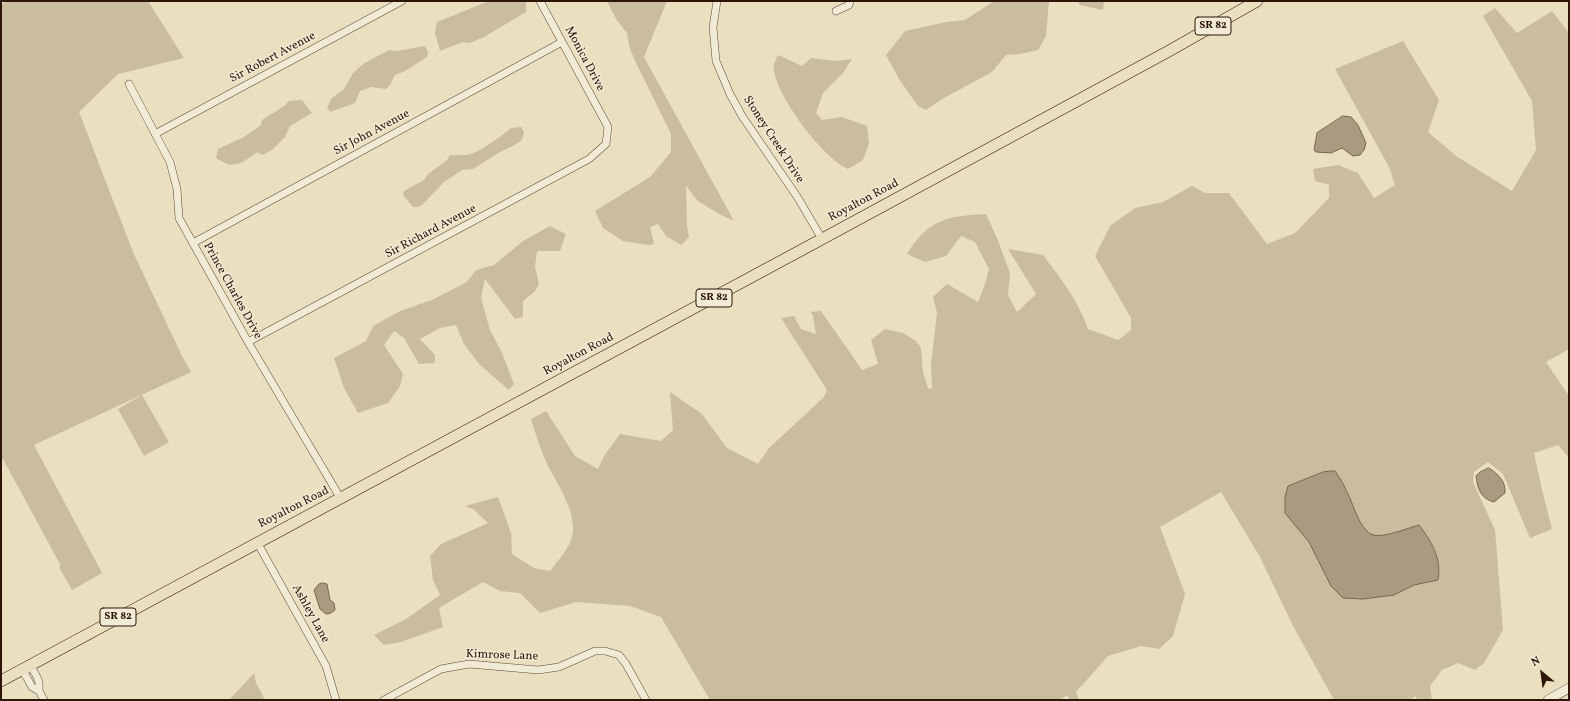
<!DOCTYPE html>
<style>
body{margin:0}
#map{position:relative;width:1570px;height:701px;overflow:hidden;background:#eadfbe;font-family:Vollkorn,serif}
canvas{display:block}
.frame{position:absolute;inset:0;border:2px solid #2b1608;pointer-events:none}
.north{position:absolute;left:1522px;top:653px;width:40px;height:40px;-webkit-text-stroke:3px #f1ead5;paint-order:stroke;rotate:331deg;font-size:11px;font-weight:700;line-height:16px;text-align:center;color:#2b1608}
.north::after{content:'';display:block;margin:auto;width:14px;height:18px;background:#2b1608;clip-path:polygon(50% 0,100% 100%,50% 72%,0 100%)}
</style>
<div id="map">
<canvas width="1570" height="701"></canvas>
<div class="frame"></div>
<div class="north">N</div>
</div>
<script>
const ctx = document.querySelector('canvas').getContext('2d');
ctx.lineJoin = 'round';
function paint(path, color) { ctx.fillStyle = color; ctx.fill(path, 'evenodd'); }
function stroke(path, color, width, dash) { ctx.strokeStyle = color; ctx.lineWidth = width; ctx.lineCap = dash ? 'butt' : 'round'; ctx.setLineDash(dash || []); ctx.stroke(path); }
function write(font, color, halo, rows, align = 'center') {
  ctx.font = font + ' Vollkorn,serif'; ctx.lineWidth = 3; ctx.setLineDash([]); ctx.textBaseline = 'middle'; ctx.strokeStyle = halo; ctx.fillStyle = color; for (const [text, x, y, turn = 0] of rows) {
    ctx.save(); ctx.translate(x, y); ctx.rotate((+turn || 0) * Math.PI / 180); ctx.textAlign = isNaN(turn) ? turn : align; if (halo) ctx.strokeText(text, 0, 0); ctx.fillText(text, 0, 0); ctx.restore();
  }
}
const green = new Path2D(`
 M9,1H148L184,58L118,74L79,112L133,252L182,356L191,372L34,445L102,573L72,590L59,567L61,566L3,459L1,460V4Z
 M489,1H526V12L484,37L470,43L463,42L440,51L435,33L437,22Z
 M607,1H667L644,57L734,221L719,214L698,201L686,186L687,226L689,237L681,245L666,236L658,224L650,227L654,244L648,245L623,241L603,228L595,211L650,177L671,152V134L638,67L630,49L627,33L616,19Z
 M994,1H1049L1046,36L1038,50L1020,54L1006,55L992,72L942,99L926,110L918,106L899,79L886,55L905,31L946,22L965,20Z
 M1077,1H1104L1103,10L1080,5Z
 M1495,8L1517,33L1552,11L1569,33V349L1546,362L1569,396V458L1558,445L1534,453L1542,490L1552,529L1530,538L1503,474L1488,462L1474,472L1473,482L1495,530L1503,630L1484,663L1475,670L1458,663L1442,670L1430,686L1432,700H1418L1415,696L1411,700H1334L1292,624L1260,557L1221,492L1160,527L1185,594L1173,636L1159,649L1141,646L1108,656L1076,692L1079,700H1070L1067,695L1060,700H710L661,617L630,606L576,602L540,613L520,593L500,591L483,582L439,608L443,627L401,642L384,645L374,635L406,619L440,595L433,580L430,556L441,544L488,523L473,509L465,506L498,497L511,533L512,554L534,568L550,571C559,559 572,546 573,531C574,508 558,485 548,466C541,451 536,435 531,419L546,411L575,456L598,469L604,456L620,434L661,441L673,430L670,392L702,414L727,448L758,464L769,448L824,397L827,390L781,318L794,316L801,329L816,334L813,316L811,312L821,311L862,370L878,364L871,340L885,329L903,333L916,341L921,348L923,372L928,388L932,389L931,364L937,313L933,297L947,284L978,302L985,284L989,269L975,242L961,236L946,256L925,262L907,254C929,219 947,216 986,214L997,238L1010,273L1008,295L1017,312L1036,294L1008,249L1043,255C1061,279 1078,300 1088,329L1118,340L1131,330V318L1095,256L1110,226L1135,208L1163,202L1192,186L1205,193H1229L1267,244L1295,233L1329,198V185L1315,181L1313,169L1338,165L1358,173L1374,198L1395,185L1389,167L1335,69L1403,41L1439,100L1428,132L1456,156L1512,191L1536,150L1532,101L1483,16Z
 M425,46L428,52L427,57L405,71L395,75L390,85L386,89L371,87L360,91L355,103L330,112L327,107L332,98L344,89L353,73L363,64L389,50L397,51Z
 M778,55L802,66L811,58L837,61L852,59L843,73L823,93L816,113L822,120L842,117L867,126L869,143L863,160L848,169C823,158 777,97 774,70C773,65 776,59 778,55Z
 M302,100L312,113L290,126L285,137L272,150L262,155L257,152C241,164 234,170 216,158L218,149L244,137L261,125L262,120L284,106L289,101Z
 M521,127L524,132L522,140L513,146L500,152L473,169L462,170L444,182L423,204L418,207H413L403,195L404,191L424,180L428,174L447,160L450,155C471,156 474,154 491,143C498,138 504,134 511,128Z
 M550,226L566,234L560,251H537L535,267L539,284L535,291L523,301V317L515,319L485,279L481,298L490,330L502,353L514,384L509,390L479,364L464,344L456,325L440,328L420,339L435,355V363L419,364L404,338L394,331L384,345L403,374L400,386L388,403L358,413L344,388L334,358L366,341L373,326L400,311L432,300L467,282L476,270L494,265L523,241Z
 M142,395L169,442L144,456L118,409Z
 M254,673L256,683L265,700H229Z`);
const water = new Path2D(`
 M1343,116L1351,117L1358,125L1366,143L1364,150L1360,155L1353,156L1342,148L1331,153L1316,152L1314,150L1317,133Z
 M1489,468C1498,474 1506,481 1505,493L1494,502C1480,498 1478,489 1476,476L1480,472Z
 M1335,471C1339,477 1343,483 1346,490C1353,502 1359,530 1373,535C1384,538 1408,528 1419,525C1431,541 1442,558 1438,580L1414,585L1394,595L1363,599L1343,598L1331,586L1309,542L1285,513V497L1288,486L1323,472Z
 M323,583L327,584L330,600L334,603L335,610L331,613L326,614L320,609L314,590L319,584Z`);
const minor = new Path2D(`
 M717,1L713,27L716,61L730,94L742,116L798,198L822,239
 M836,11L849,5L850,1
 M129,84L170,162L177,189L179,218L248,342L341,499
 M155,134L402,1
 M193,243L562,42
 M248,342L589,159L606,144L608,127L540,1
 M257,542L326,666L336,700
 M39,691C40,682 38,678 33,670L26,667L25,675L27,678L32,687L39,691L44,700
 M384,700L441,669L469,664L538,670L559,667L595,651H605L619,655L626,664L646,700`);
const tertiary = new Path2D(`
 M1548,700L1569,688`);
const primary = new Path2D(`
 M1,681L822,239L1169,51L1257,1`);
const shields = [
 [1213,26,36],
 [714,298,36],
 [118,617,36]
];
const shieldNames = [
 ["SR 82",1213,26],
 ["SR 82",714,298],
 ["SR 82",118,617]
];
const streetNames = [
 ["Sir Robert Avenue",273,58,-28],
 ["Monica Drive",584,59,62],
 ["Sir John Avenue",372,133,-28],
 ["Stoney Creek Drive",773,140,57],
 ["Royalton Road",864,201,-28],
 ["Sir Richard Avenue",431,232,-28],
 ["Prince Charles Drive",232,291,61],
 ["Royalton Road",579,355,-28],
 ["Royalton Road",294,508,-27],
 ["Ashley Lane",310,614,61],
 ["Kimrose Lane",502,656,2]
];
paint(green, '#cabd9f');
paint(water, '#a99b80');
stroke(water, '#776650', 1);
stroke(minor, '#5b4836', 8);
stroke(tertiary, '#5b4836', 10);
stroke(primary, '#2b1608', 12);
stroke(minor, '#f1ead5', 7);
stroke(tertiary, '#f1ead5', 9);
stroke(primary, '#eadfbe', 11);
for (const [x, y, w] of shields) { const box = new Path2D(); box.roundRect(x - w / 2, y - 9, w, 18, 3); ctx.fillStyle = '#f1ead5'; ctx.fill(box); stroke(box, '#2b1608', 1); }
write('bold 11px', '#2b1608', null, shieldNames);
write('12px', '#2b1608', '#f1ead5', streetNames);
</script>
